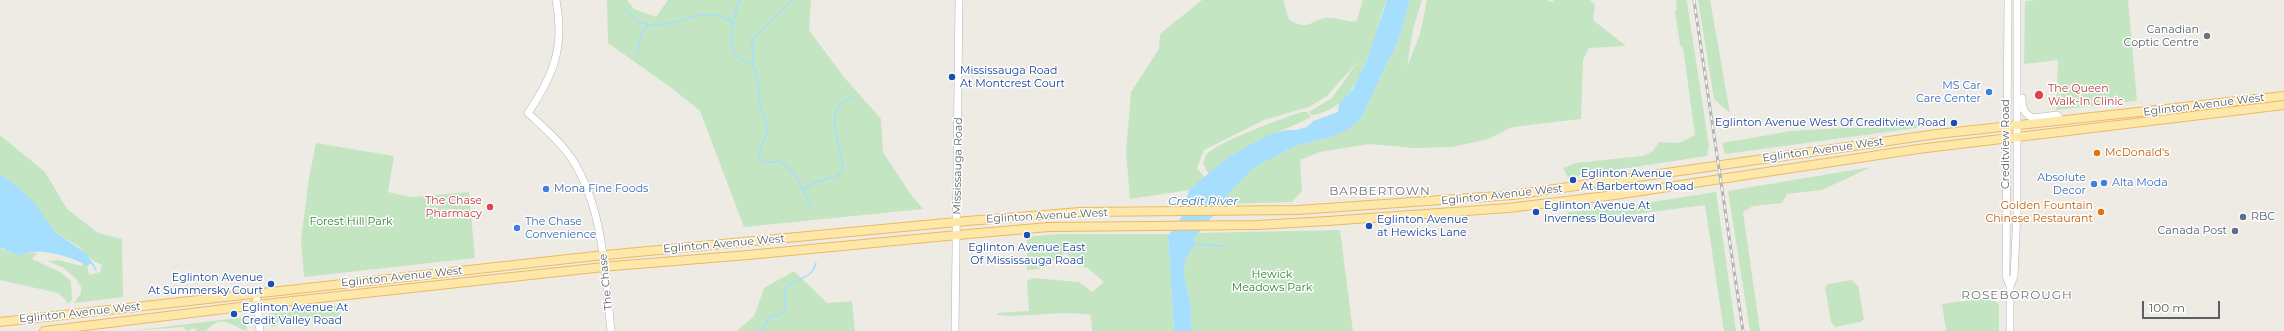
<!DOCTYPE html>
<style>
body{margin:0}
#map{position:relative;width:2284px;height:331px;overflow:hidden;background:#eeebe4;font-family:Montserrat,sans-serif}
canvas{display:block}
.scale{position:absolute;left:2142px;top:301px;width:78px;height:18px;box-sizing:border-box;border:2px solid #5c6064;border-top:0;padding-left:5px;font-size:12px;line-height:14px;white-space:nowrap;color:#5c6064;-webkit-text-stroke:3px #fff;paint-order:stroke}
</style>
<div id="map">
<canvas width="2284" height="331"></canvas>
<div class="scale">100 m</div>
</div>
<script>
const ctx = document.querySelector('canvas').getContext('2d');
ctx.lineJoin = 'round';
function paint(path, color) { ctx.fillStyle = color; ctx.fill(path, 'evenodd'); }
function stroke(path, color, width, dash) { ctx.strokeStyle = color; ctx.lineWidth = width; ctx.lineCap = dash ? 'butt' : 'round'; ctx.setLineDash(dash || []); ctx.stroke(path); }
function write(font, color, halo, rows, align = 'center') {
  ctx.font = font + ' Montserrat,sans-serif'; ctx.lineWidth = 3; ctx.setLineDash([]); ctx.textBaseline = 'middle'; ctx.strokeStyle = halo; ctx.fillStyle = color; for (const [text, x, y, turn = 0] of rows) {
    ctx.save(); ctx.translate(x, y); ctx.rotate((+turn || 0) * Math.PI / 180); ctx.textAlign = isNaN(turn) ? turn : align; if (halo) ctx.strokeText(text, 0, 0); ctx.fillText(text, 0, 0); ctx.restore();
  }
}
const green = new Path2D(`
 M607,0H627L634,9L656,17L668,0H811L809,30L843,76L881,119L883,152L909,192L923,209L744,227L700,111L673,89L608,43Z
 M1202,0H1283L1289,20C1310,31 1307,22 1325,18C1333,17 1346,21 1354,22L1357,20L1363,0H1387C1381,12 1379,25 1375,38C1364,69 1350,110 1312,115L1309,112L1332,98L1358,61L1327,96L1309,107L1264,120L1204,150L1197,168L1205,178L1189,190L1130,199L1126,152L1131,92L1159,49L1160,34Z
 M1410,0H1422L1413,29L1407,67L1420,34L1427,0H1546L1555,3L1553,0H1590L1595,5L1593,20L1626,46L1589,48L1583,60L1581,119L1512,127L1488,139L1452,147L1414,148L1369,144L1320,152L1300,160L1302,191L1292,202L1222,204L1230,192L1252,168L1295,146L1331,137L1361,119L1390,57L1397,45Z
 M1676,0H1686L1687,2L1709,146L1707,156L1568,177L1563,168L1576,163L1643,156L1653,151L1659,142L1679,143L1695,135L1683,48L1680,45L1675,12L1677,9Z
 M1698,0H1710L1730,113L1714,99Z
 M2038,0H2128L2137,101L2056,110L2058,60L2024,64L2025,1Z
 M1302,112H1307L1311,117C1273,136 1241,145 1209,174L1203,164C1204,161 1205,157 1206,155C1215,143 1285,117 1302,112Z
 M1932,123L1931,126L1725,154L1722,143L1791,131L1844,128H1884Z
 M0,135L45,172L67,209L98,233L122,239L123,297L74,303L81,293V287L76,279L64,268L48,261L59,260L81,266L84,264L87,266L89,275L100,272L102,265L92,260L79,247L55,232L37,208L17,186L0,174Z
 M316,143L394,156L388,192L410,197L469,192L475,258L304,277L301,240L309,178Z
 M1871,167L1822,190L1787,194L1782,203L1753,206L1743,212L1760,331H1750L1728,191Z
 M1716,192L1736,331H1724L1705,205L1567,223L1568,212L1633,205Z
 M1340,230L1353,331H1191V306L1184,275L1185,260L1195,244L1194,238L1197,233Z
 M1057,234H1170L1168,236L1174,331H1092L1091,315C1060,310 1029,318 998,315L997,313L1029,311L1027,281L1033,278L1079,282L1092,292L1104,282L1088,268L1075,265L1074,259L1065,253C1049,261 1049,270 1027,270V237Z
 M0,247L4,250L37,253L32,259L60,272L71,281L72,300L67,304L66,300L58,293L0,280Z
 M794,271L827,303L852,301L855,331H737L754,316L764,288Z
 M1852,280L1858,286L1864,319L1861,322L1835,327L1831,322L1825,288L1828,284Z
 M1991,297L1999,305V331H1946L1942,304Z
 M339,305L340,322L336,323L335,316L278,322L275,327L269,326L268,314Z
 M245,317L247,331C234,328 222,312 206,331H197L194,328L187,331L183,327L131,331Z`);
const water = new Path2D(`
 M1387,0H1410L1397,45L1390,57L1361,119L1348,129L1331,137L1295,146L1253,168L1230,192L1217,211L1194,238L1195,244L1185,260L1184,275L1191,306V331H1174L1168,236L1182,216L1189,190L1227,158L1266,136L1286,130H1296L1307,127L1313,121L1338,112L1339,103L1353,89L1367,60Z
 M0,174L17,186L32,200L55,232L87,254L92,263L87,266C72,256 34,246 19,256L0,247Z`);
const stream = new Path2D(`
 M740,0C734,15 725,46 739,58C742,61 749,63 753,65L758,79L759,101L768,129L758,157L763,162C768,163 775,161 779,162C795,168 806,194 811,208
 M625,10C630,15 635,21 642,23C674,34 697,0 734,23
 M637,53L641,33L649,25
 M753,64L752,39L793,0
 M804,189L814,183L839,175L843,169C842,153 828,120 839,106C842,102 848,99 852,96
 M1194,244L1224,246
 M91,262L96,270
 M761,331L770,317L785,312C788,304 781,296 786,288C794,276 811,282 816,263`);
const tertiary = new Path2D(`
 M556,0C565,46 554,75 528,113C543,127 561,142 572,159C604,209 605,274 611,331
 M256,294L260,331`);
const secondary = new Path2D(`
 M2008,0L2006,276L2010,286
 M2022,98C2022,108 2024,114 2033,118L2057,115L2061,120
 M955,331L959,0
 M2010,331V286L2014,276L2017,213V0`);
const primary = new Path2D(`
 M0,322L595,256L967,221L1080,212L1298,210L1513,195L1937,134L2284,96
 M44,331L265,304L613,266L748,255L968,234L1049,227L1257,225L1328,221L1508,208L1615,195L1918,149L2284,105`);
const rail = new Path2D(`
 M1694,0L1743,331`);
const markers = [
 [2207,36,4,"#6b7280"],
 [952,77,4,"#1a4fb4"],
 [1989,92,4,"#3f7fe0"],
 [2039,95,5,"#e0444e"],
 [1954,123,4,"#1a4fb4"],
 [2097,153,4,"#e8710a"],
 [1573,180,4,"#1a4fb4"],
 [2104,183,4,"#3f7fe0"],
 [2094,184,4,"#3f7fe0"],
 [546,189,4,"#3f7fe0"],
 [490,207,4,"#e0444e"],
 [1536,212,4,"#1a4fb4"],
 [2101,212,4,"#e8710a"],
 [2243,217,4,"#5c6f8a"],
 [1369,226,4,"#1a4fb4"],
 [517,228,4,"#3f7fe0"],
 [2235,231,4,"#5c6f8a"],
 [1027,235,4,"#1a4fb4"],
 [271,284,4,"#1a4fb4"],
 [234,314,4,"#1a4fb4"]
];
const worshipNames = [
 ["Canadian",2199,30],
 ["Coptic Centre",2199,43]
];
const transitNames = [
 ["Mississauga Road",960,71],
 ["At Montcrest Court",960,84],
 ["Eglinton Avenue West Of Creditview Road",1946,123,"right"],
 ["Eglinton Avenue",1581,174],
 ["At Barbertown Road",1581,187],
 ["Eglinton Avenue At",1544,206],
 ["Inverness Boulevard",1544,219],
 ["Eglinton Avenue",1377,220],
 ["at Hewicks Lane",1377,233],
 ["Eglinton Avenue East",1027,248,"center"],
 ["Of Mississauga Road",1027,261,"center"],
 ["Eglinton Avenue",263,278,"right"],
 ["At Summersky Court",263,291,"right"],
 ["Eglinton Avenue At",242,308],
 ["Credit Valley Road",242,321]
];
const shopNames = [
 ["MS Car",1981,86,"right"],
 ["Care Center",1981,99,"right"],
 ["Absolute",2086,178,"right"],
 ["Decor",2086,191,"right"],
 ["Alta Moda",2112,183],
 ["Mona Fine Foods",554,189],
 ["The Chase",525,222],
 ["Convenience",525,235]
];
const healthNames = [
 ["The Queen",2048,89],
 ["Walk-In Clinic",2048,102],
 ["The Chase",482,201,"right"],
 ["Pharmacy",482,214,"right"]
];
const streetNames = [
 ["Eglinton Avenue West",2204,105,-7],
 ["Creditview Road",2006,144,-90],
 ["Eglinton Avenue West",1823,150,-8],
 ["Mississauga Road",958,166,-89],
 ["Eglinton Avenue West",1502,195,-6],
 ["Eglinton Avenue West",1047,216,-3],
 ["Eglinton Avenue West",724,244,-5],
 ["Eglinton Avenue West",402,277,-6],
 ["The Chase",606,282,-96],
 ["Eglinton Avenue West",80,313,-6]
];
const foodNames = [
 ["McDonald's",2105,153],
 ["Golden Fountain",2093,206,"right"],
 ["Chinese Restaurant",2093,219,"right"]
];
const serviceNames = [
 ["RBC",2251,217],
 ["Canada Post",2227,231,"right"]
];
const parkNames = [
 ["Forest Hill Park",351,222],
 ["Hewick",1272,275],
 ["Meadows Park",1272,288]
];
const neighbourhoodNames = [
 ["BARBERTOWN",1380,191],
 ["ROSEBOROUGH",2017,295]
];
const waterNames = [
 ["Credit River",1203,201]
];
paint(green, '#c4e5c1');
paint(water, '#a6defd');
stroke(stream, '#a6defd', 1.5);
stroke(tertiary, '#b1b5b9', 8);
stroke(secondary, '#b0b4b9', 8);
stroke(primary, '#eeb95e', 10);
stroke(tertiary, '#fff', 7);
stroke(secondary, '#fff', 7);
stroke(primary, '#fde8aa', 8);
stroke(rail, '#b3b4b4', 3);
stroke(rail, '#fff', 1.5, [4.5]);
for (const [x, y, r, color] of markers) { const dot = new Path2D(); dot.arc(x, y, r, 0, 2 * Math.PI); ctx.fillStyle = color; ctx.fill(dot); stroke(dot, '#fff', 1.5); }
write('11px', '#5b616d', '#fff', worshipNames, 'right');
write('11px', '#164399', '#fff', transitNames, 'left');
write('11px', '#366cbe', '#fff', shopNames, 'left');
write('11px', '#be3a42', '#fff', healthNames, 'left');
write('11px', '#5c6064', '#fff', streetNames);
write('11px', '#c56008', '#fff', foodNames, 'left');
write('11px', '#4e5e75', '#fff', serviceNames, 'left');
write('11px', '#398136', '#fff', parkNames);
ctx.letterSpacing = '1px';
write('12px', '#6d7276', '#fff', neighbourhoodNames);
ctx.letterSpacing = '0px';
write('italic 12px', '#407aa6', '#fff', waterNames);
</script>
